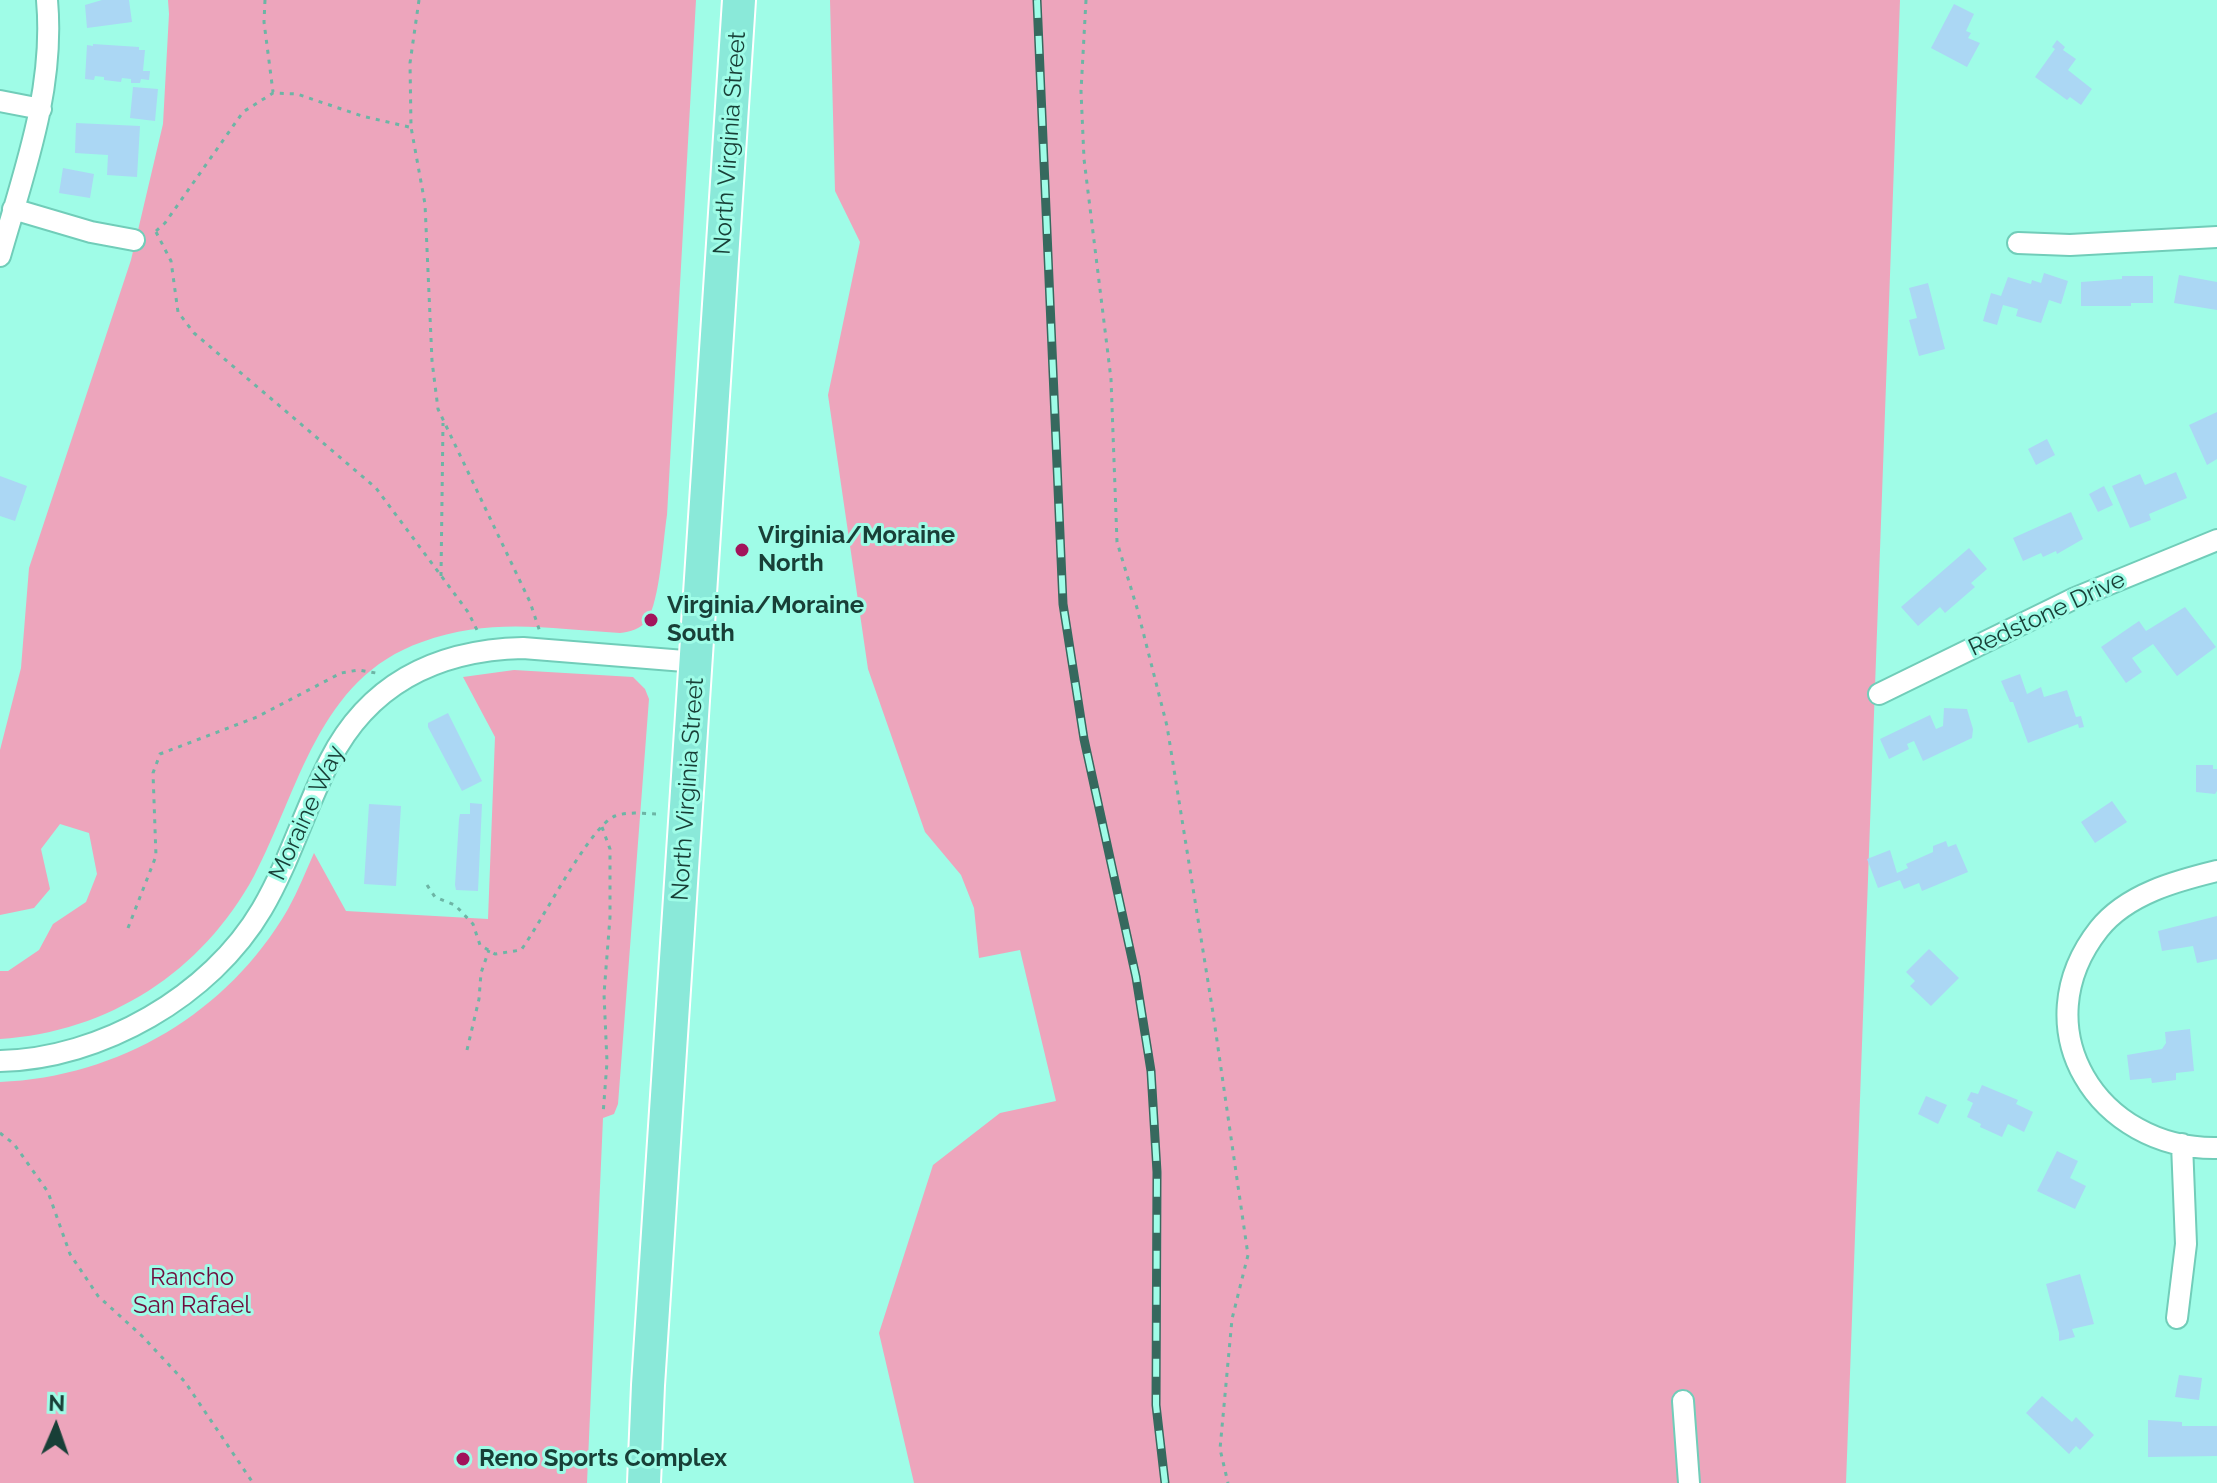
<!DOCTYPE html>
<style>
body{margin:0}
#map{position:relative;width:2217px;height:1483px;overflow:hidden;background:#9ffce7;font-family:Raleway,sans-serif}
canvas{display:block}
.north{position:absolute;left:16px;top:1387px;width:80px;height:80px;-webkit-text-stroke:6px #9ffce7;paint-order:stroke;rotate:2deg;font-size:22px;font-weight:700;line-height:32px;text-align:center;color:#183f37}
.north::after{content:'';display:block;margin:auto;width:28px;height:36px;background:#183f37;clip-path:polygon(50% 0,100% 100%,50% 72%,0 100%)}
</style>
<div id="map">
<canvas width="2217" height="1483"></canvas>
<div class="north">N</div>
</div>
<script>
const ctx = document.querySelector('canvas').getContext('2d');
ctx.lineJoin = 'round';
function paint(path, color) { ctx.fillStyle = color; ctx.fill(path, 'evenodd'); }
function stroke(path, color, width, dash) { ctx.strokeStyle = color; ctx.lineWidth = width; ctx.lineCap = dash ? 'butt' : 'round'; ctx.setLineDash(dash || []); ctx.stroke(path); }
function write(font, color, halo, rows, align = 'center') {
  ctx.font = font + ' Raleway,sans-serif'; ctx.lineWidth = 6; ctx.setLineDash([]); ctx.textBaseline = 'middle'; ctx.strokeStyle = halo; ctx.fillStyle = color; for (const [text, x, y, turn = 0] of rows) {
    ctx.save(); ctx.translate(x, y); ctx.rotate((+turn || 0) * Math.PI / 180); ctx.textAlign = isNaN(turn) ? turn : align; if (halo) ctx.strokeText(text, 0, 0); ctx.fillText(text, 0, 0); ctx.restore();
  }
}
const green = new Path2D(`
 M168,0H696L667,515C663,540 660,601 647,620C641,629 630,632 620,633C548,629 492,617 422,642C318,678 299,791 254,876C202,972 109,1032 0,1039V971H8L39,950L53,924L86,902L97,874L89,833L60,824L41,849L50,889L34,908L0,915V750L21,668L29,568L131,260L163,124L169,14Z
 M830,0H1900L1846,1483H914L879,1333L933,1165L1000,1113L1056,1101L1020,950L979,958L974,908L961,875L925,832L868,669L828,395L860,242L835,191Z
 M514,670L633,677L645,689L649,699L618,1104L614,1114L603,1118L587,1483H0V1082C119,1077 228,1013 288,909C298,891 306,871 314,853L346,911L488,919L495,737L463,677Z`);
const building = new Path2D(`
 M102,0H129L132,22L87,28L85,5Z
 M1954,4L1974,14L1966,31L1971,33L1968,38L1980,43L1967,67L1931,48Z
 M2057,40L2065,47L2063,50L2076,59L2068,70L2092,89L2081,105L2070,97L2067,100L2035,77L2055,49L2052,47Z
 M93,44L139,47V50H145L143,71H150L149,80L141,79L140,83H131V79L122,78L121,82L104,80V77L95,76L94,80L85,79L87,45L93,46Z
 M133,87L158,89L155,121L130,118Z
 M76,123L140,126L137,177L107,175L108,155L75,153Z
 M63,168L94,174L90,198L59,193Z
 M2044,273L2068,281L2061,304L2049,300L2041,323L2016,316L2018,309L2003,305L1997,325L1983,321L1991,293L2001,296L2008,277L2031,284L2032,280L2041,283Z
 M2179,275L2217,282V310L2174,303Z
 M2122,276H2153V303H2131V306H2081V282L2122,279Z
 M1928,283L1945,349L1919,356L1909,320L1917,318L1909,288Z
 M2217,412V459L2207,465L2189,425Z
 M2047,439L2055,455L2036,465L2028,449Z
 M2176,472L2187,498L2149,514L2151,520L2130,528L2112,486L2140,474L2145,485Z
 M0,476L27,486L15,521L0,516Z
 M2104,486L2113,505L2098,512L2089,494Z
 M2071,512L2083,539L2057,554L2056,551L2043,557L2041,553L2023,561L2013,538Z
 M1969,548L1987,569L1971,583L1975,587L1945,613L1940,607L1918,626L1901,607Z
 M2185,607L2216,647L2177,676L2153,644L2132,658L2142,672L2126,683L2101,647L2139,621L2146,631Z
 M2020,674L2027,694L2041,687L2044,697L2067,690L2076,717L2081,716L2084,727L2079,728L2078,724L2028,743L2013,702H2010L2001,681Z
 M1944,708L1967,709L1973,729L1972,738L1923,761L1914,741L1907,744L1909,749L1889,759L1880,739L1930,715L1936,729L1943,726Z
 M448,713L482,781L462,791L428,727V723Z
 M2196,765H2213V769H2217V791L2215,794L2196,792Z
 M2112,801L2127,822L2095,843L2081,822Z
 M470,803L482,804L478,891L456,890L455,885L459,819L460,814H470Z
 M369,804L401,806L396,886L364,884Z
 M1946,841L1948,847L1956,844L1968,872L1922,891L1919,883L1904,889L1900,880L1878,888L1867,859L1890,850L1897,873L1908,868L1906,864L1933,852V846Z
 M2217,916V959L2197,963L2193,946L2162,951L2158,931Z
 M1929,949L1959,978L1931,1006L1910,986L1915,981L1906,972Z
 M2190,1029L2194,1071L2176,1073V1080L2152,1083L2151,1078L2130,1080L2127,1055L2162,1049L2166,1043L2165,1032Z
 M1982,1085L2018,1100L2016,1104L2033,1112L2024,1132L2008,1124L2002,1137L1980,1127L1981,1124L1967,1117L1973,1103L1967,1100L1971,1092L1978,1094Z
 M1926,1096L1947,1105L1938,1124L1918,1114Z
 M2057,1151L2078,1161L2070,1178L2086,1186L2075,1209L2037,1191Z
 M2080,1274L2094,1324L2072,1329L2075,1337L2059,1341V1333L2046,1284Z
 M2179,1375L2202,1378L2199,1400L2175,1397Z
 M2042,1396L2072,1422L2076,1417L2094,1435L2080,1450L2076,1446L2069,1454L2026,1413Z
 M2148,1420L2182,1422V1426H2217V1456L2148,1457Z`);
const path = new Path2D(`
 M265,0L264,22L273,92
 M419,0L410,63L411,127L425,204L432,361L438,409L530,602L540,632
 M1086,0L1081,91L1084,159L1111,379L1117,542L1137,608L1167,726L1213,1013L1248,1255L1232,1319L1220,1449L1228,1483
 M156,231L165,223L243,112L273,93L297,94L362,116L409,127
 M156,232L171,261L178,312L194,333L376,488L468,612L478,632
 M441,576L443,423
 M602,827L610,849V917L604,994L607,1062L603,1115
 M427,885L435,897L455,905L473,924L480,945L495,954L521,950C542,922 589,827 615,816C628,811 645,814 659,814
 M128,928L156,856L153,773L160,754L257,717L341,673L358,670L376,673
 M467,1050L479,999L481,973L489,950
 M0,1133L14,1144L48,1192L70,1254L98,1296L143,1337L185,1382L253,1483`);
const minor = new Path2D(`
 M0,101L41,109
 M13,209L91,232L134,240
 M2018,243L2070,245L2217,237
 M0,256C24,172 55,89 47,0
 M1879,694L2075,598L2217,540
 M2217,871C2176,881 2127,894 2099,929C2021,1028 2098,1150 2217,1148
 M0,1061C101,1059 211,996 262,909C290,861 305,808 330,760C370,682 439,650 523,648L697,662
 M2177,1318L2186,1244L2182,1144
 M1683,1401L1689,1483`);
const primary = new Path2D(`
 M644,1483L648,1385L739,0`);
const rail = new Path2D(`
 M1037,0L1063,604L1084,739L1136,977L1151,1071L1157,1172L1156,1405L1165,1483`);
const markers = [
 [742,550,8,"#a2145b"],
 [651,620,8,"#a2145b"],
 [463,1459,8,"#a2145b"]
];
const streetNames = [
 ["North Virginia Street",730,143,-86],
 ["Redstone Drive",2047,614,-25],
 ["North Virginia Street",688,789,-86],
 ["Moraine Way",307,813,-65]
];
const poiNames = [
 ["Virginia/Moraine",758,536],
 ["North",758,564],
 ["Virginia/Moraine",667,606],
 ["South",667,634],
 ["Reno Sports Complex",479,1459]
];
const parkNames = [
 ["Rancho",192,1278],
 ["San Rafael",192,1306]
];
paint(green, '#eda5bc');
paint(building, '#abd7f4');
stroke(minor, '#71cdb9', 24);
stroke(primary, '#fff', 36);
stroke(path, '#6db5a5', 3, [4, 6]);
stroke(minor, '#fff', 20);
stroke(primary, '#8ae9d9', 32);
stroke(rail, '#36695e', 9);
stroke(rail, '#9ffce7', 6, [18]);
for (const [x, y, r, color] of markers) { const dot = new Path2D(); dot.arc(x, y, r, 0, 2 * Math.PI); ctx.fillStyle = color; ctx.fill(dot); stroke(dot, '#9ffce7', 3); }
write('24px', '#183f37', '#9ffce7', streetNames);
write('bold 24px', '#183f37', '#9ffce7', poiNames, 'left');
write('24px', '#6e0e3d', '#9ffce7', parkNames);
</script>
